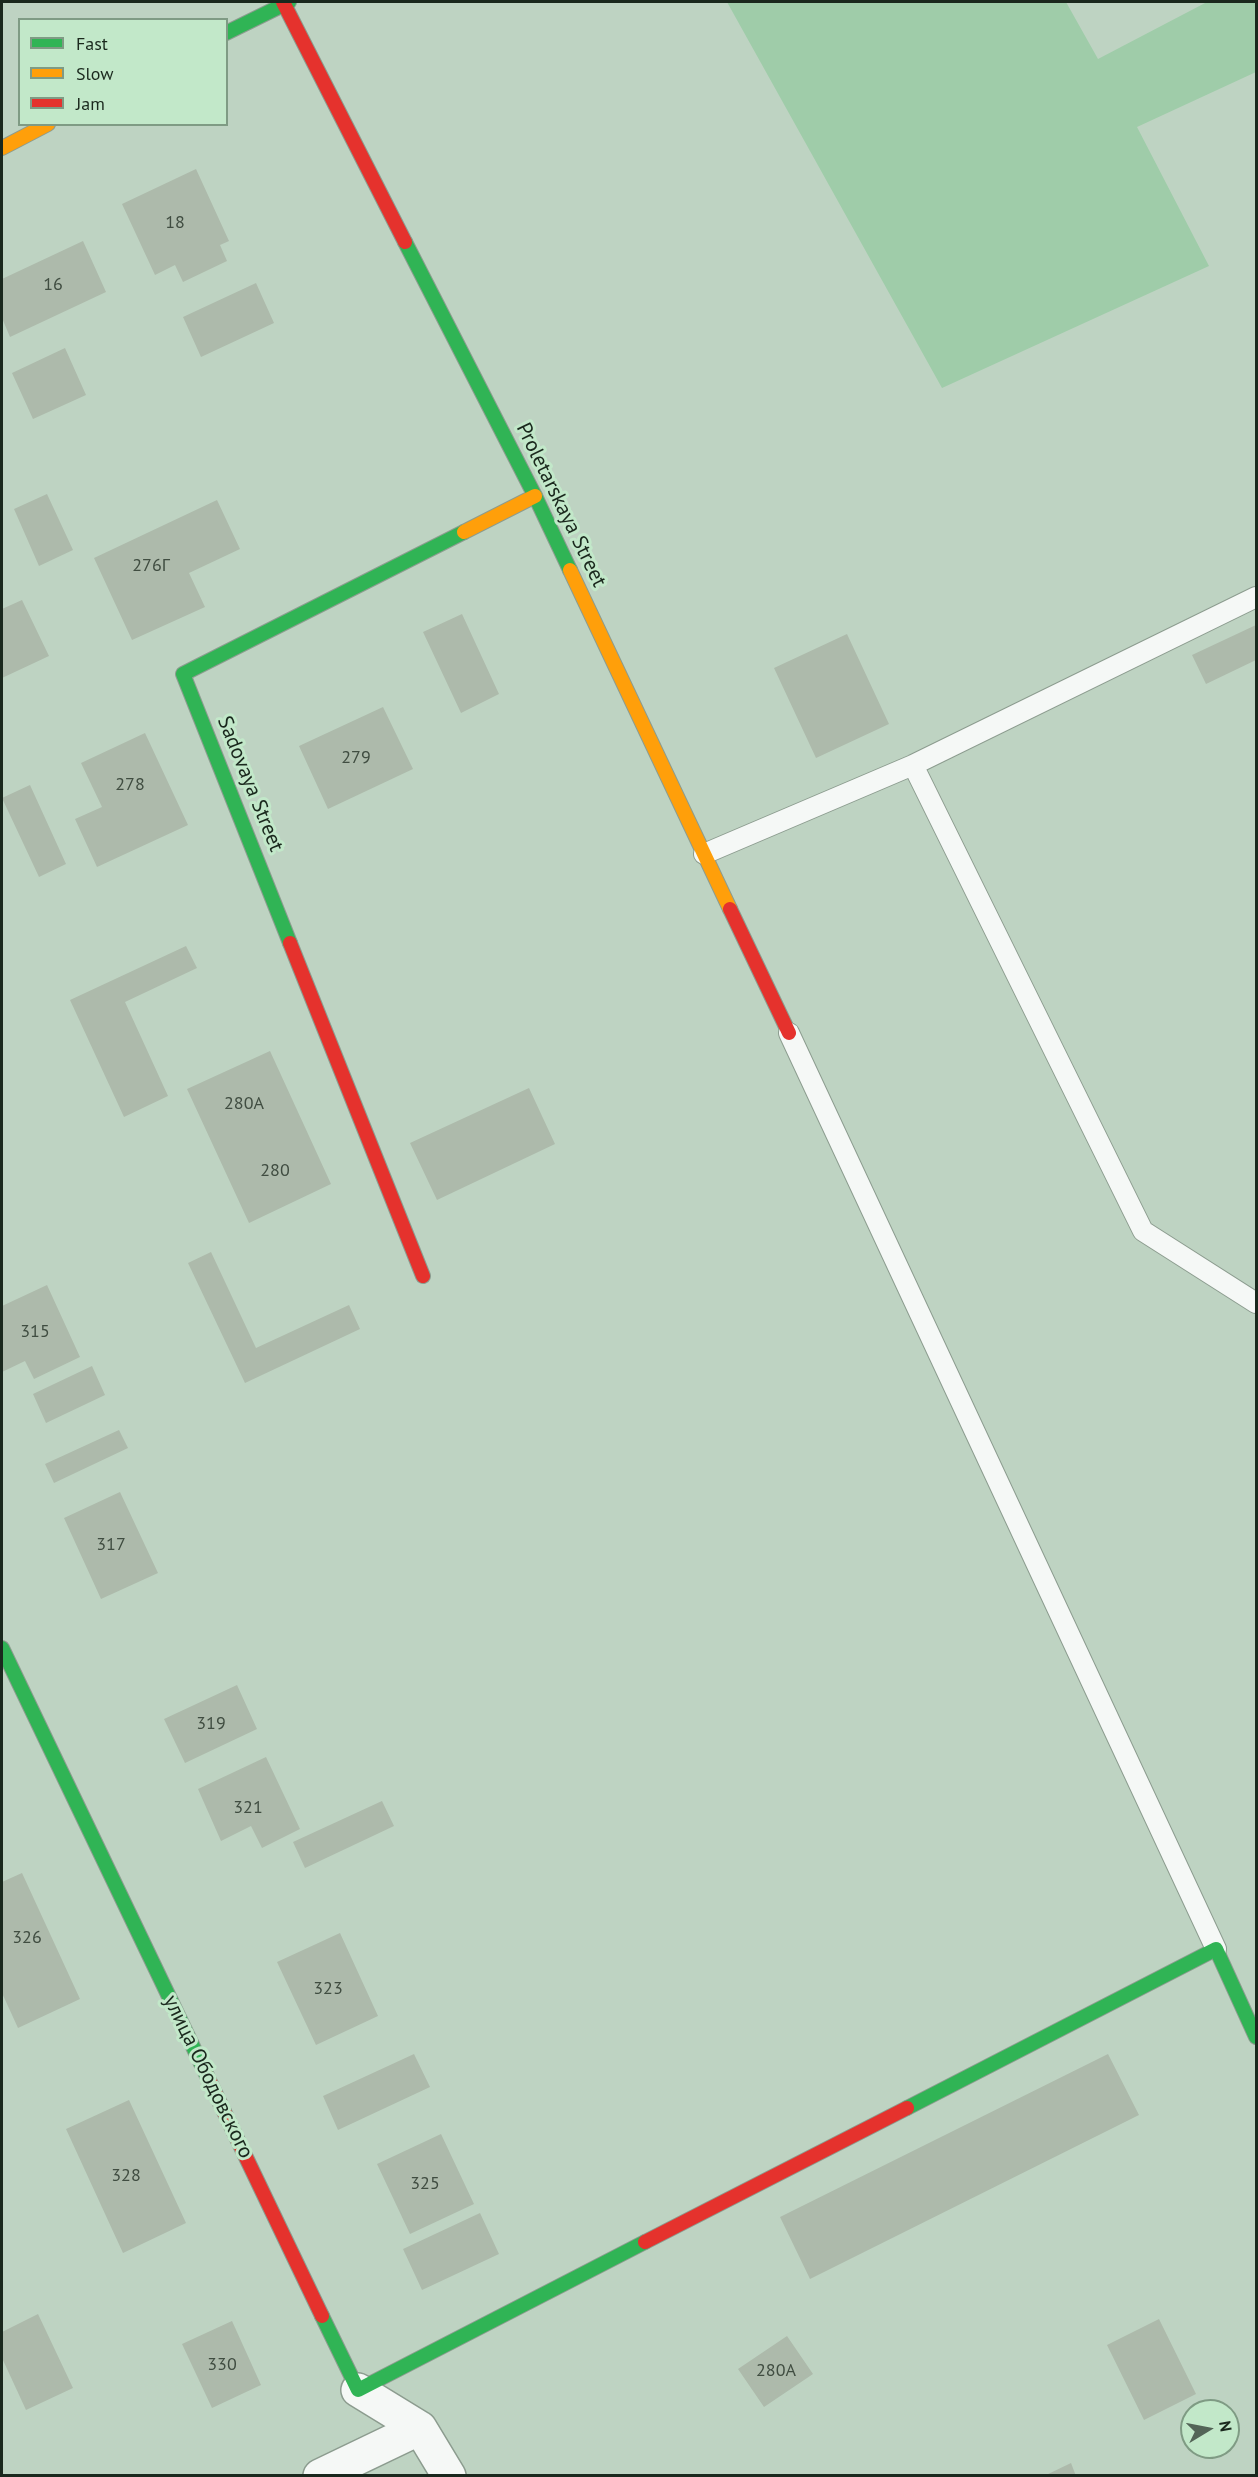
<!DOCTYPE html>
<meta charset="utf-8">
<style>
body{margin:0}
#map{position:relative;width:1258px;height:2477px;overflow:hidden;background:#bed3c2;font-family:"PT Sans",sans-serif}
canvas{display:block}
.frame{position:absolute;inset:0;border:3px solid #1a281d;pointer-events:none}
.legend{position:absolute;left:18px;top:18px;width:210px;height:108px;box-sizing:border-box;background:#c2e8c9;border:2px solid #7f9b84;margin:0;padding:8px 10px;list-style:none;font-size:18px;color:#1a281d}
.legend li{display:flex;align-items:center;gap:12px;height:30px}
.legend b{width:30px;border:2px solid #7f9b84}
.north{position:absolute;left:1180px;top:2399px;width:60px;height:60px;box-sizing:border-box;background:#c2e8c9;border:2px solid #7f9b84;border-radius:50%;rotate:80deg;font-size:16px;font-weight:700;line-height:24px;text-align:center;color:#1a281d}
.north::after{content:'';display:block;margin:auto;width:21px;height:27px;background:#536457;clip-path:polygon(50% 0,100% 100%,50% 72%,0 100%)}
</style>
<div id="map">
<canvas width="1258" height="2477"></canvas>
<div class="frame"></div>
<ul class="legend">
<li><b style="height:8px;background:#30b455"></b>Fast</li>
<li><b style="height:8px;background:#ff9f0a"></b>Slow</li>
<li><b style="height:8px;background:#e5322d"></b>Jam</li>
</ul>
<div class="north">N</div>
</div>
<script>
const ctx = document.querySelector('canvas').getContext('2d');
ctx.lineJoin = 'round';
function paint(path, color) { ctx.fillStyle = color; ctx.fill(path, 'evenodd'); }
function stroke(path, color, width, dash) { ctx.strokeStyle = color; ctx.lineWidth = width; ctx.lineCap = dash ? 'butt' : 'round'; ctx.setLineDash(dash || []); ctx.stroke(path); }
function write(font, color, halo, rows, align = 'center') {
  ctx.font = font + ' "PT Sans",sans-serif'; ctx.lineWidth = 6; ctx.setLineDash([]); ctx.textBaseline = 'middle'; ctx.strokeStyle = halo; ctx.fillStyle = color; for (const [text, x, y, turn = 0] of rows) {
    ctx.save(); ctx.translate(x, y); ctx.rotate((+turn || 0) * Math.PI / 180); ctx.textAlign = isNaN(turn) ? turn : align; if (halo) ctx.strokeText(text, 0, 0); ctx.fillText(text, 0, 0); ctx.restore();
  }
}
const green = new Path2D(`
 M727,2H1066L1098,59L1207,2H1256V72L1137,127L1209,266L942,388Z`);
const building = new Path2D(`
 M196,169L229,241L220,245L227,261L183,282L175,265L155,275L122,204Z
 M83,241L106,292L10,337L2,318V279Z
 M256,283L274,323L201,357L183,317Z
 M65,348L86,395L33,419L12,373Z
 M47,494L73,550L39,566L14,509Z
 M217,500L240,549L189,573L205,607L132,640L94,558Z
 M22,600L49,656L2,678V609Z
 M462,614L499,694L461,713L423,632Z
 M1256,625V660L1206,684L1192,655Z
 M847,634L889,724L816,758L774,668Z
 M383,707L413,769L328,809L299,746Z
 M145,733L188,825L97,867L75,819L102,807L81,763Z
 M30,785L66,864L39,877L2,798Z
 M186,946L197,968L125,1002L168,1096L124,1117L70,1000Z
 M270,1051L331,1184L249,1223L187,1089Z
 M529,1088L555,1144L437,1200L410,1143Z
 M211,1252L256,1348L349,1305L360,1329L245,1383L188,1263Z
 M47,1285L80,1357L34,1379L25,1361L2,1372V1306Z
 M92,1366L105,1395L46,1423L33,1394Z
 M119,1430L128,1448L54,1483L45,1464Z
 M120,1492L158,1573L101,1599L64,1518Z
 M237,1685L257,1729L185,1763L164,1719Z
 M266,1757L300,1829L262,1848L251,1826L221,1841L198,1789Z
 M382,1801L394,1826L305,1868L293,1842Z
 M22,1873L80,1999L18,2028L2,1993V1882Z
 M340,1933L378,2016L316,2045L277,1962Z
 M414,2054L430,2087L338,2130L323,2096Z
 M1108,2054L1139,2115L810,2279L780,2217Z
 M129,2100L186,2223L123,2253L66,2129Z
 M441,2134L474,2204L410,2234L377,2164Z
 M480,2213L499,2254L422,2290L403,2249Z
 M38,2314L73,2388L26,2410L2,2358V2332Z
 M1159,2319L1196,2394L1144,2420L1107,2345Z
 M232,2321L261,2385L212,2408L182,2344Z
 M787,2336L813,2374L764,2407L738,2369Z
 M1071,2463L1076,2476H1044Z`);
const lane = new Path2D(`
 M913,765L1143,1231L1256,1303
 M704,854L913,765L1256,597
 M789,1033L1216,1949`);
const street = new Path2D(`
 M358,2390L420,2428L449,2476
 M320,2476L420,2428`);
const fast = new Path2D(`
 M226,33L289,2
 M405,242L535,496L570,570
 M290,943L183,674L464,532
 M2,1648L207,2076
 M907,2108L1216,1949L1256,2037
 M322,2316L358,2390L645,2242`);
const slow = new Path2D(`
 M2,148L48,124
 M464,532L535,496
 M570,570L730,909`);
const jam = new Path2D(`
 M283,2L405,242
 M730,909L789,1033
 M290,943L423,1276
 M207,2076L322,2316
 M645,2242L907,2108`);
const numberNames = [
 ["18",175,223],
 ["16",53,285],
 ["276Г",151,566],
 ["279",356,758],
 ["278",130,785],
 ["280А",244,1104],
 ["280",275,1171],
 ["315",35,1332],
 ["317",111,1545],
 ["319",211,1724],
 ["321",248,1808],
 ["326",27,1938],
 ["323",328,1989],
 ["328",126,2176],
 ["325",425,2184],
 ["330",222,2365],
 ["280А",776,2371]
];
const streetNames = [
 ["Proletarskaya Street",561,505,64],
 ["Sadovaya Street",250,784,68],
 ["улица Ободовского",208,2077,64]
];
paint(green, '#9fcca9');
paint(building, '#adbaab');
stroke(lane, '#8c9c8f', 22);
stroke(street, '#8c9c8f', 36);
stroke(fast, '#8c9c8f', 16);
stroke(slow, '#8c9c8f', 16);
stroke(jam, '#8c9c8f', 16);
stroke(lane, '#f5f8f6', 20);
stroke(street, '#f5f8f6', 33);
stroke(fast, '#30b455', 14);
stroke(slow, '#ff9f0a', 14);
stroke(jam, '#e5322d', 14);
write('18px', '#404d41', null, numberNames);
write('21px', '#1a281d', '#c2e8c9', streetNames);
</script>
